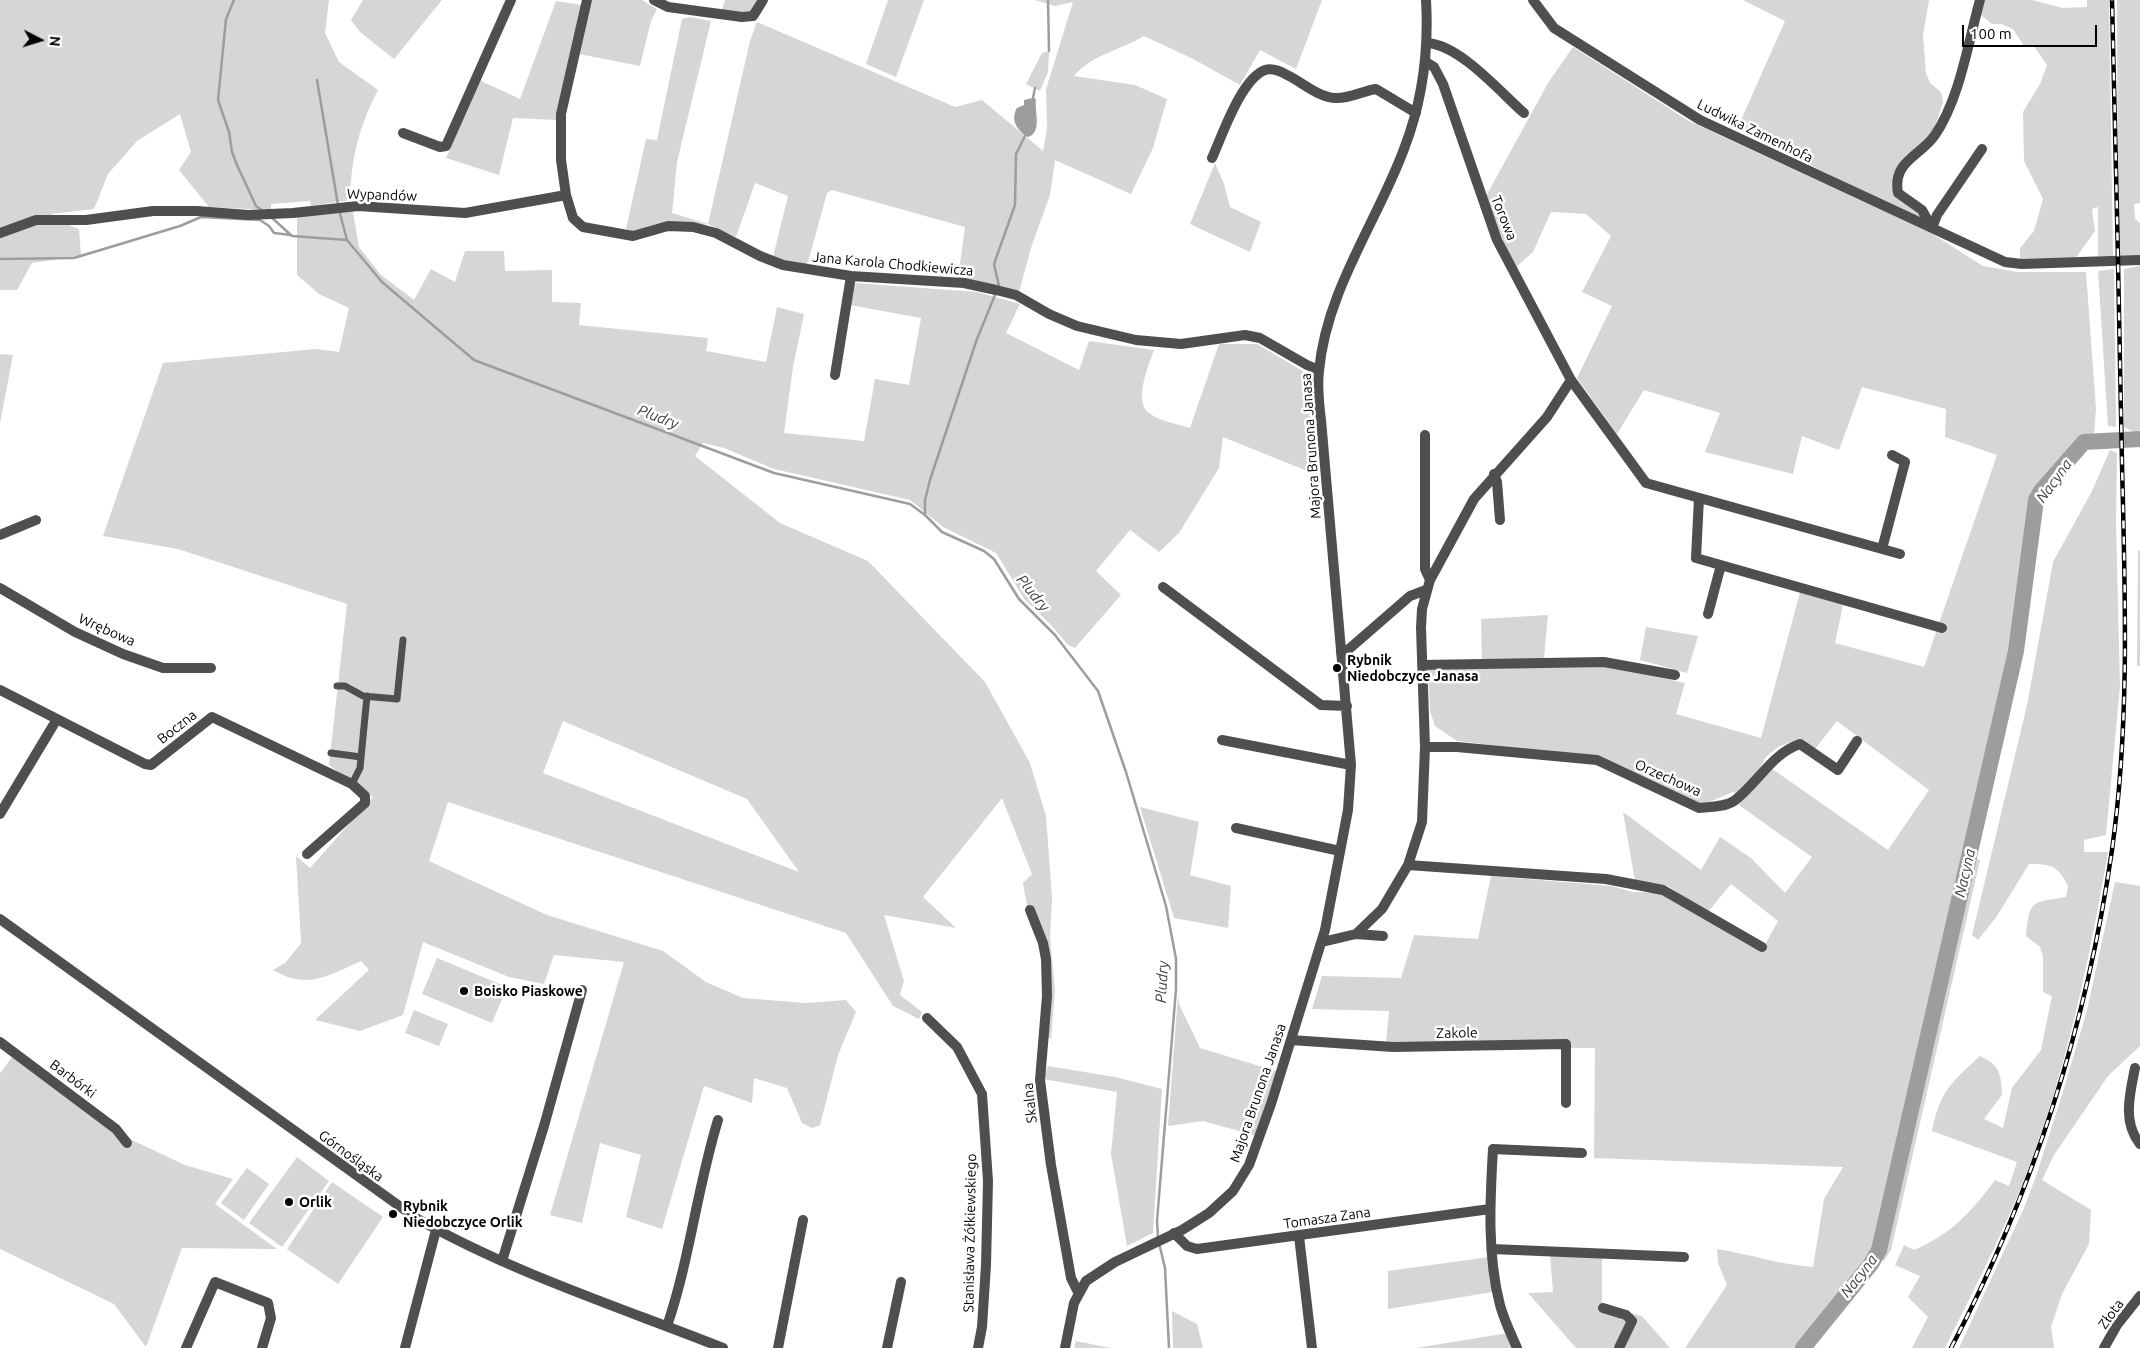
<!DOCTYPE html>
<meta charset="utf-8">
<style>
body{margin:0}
#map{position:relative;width:2140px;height:1348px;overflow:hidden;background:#fff;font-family:Ubuntu,sans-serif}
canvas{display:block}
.north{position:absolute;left:15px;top:15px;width:50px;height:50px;-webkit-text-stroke:4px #fff;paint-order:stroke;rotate:95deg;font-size:14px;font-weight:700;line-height:20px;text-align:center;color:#000}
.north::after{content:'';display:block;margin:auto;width:18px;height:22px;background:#000;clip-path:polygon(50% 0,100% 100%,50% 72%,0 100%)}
.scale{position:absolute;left:1962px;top:25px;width:135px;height:22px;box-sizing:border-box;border:2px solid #000;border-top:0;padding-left:6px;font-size:15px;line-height:18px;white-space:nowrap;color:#000;-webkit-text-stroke:4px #fff;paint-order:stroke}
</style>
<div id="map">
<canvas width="2140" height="1348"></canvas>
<div class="north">N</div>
<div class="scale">100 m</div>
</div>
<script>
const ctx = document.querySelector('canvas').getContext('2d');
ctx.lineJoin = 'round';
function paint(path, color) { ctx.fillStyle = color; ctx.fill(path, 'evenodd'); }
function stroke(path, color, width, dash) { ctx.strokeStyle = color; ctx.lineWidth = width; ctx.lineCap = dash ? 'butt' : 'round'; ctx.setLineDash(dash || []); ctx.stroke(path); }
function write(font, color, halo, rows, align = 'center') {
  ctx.font = font + ' Ubuntu,sans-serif'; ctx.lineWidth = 5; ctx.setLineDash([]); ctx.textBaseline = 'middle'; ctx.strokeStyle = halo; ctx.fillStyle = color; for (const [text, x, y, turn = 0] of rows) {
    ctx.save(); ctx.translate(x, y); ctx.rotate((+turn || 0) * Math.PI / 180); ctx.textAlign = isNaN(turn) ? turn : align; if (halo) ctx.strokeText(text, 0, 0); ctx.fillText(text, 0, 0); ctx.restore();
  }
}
const green = new Path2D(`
 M0,0H329L325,33L339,62L378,90C359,126 351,159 350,200L311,206L310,201L271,204V210L209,207L179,170L191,152L180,114L137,141L108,174L94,209L52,214L50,218L0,229Z
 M363,0H442L394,59L360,32L351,20Z
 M592,0H642L657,9L651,21L640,66L579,54Z
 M725,0H759L751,12L721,13Z
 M888,0H924L896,77L866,64Z
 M1035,0H1322L1296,69L1260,50L1240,85L1193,59L1144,36C1121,50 1091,55 1074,76L1135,85L1167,99L1153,148L1131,194L1055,160L1050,195L1032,245L1019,292L958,279L965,227L832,190L827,193L808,262L804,267L773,257L788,196L755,183L736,237L708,224L635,233L626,229L646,139L657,140L682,19L690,17L711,21L677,162L672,213L708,224L750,41L757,22L955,107L982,100L1043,151L1047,128L1046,89L1073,2L1055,6Z
 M1743,0H1929L1923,35L1926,74L1931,84L1941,92L1943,102L1932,136L1896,170L1892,187L1923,217H1916L1737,129L1785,21Z
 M1985,0H2032L2063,8L2087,7V0H2109L2113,257L2098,256V207L2092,209L2095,231L2075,259L2020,261V248L2034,231L2043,199L2024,161L2023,112L2040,84L2047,65L2033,45L2024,46L2013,29L2001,24H1992L1981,15Z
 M2117,0H2140V203L2134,204L2135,219L2140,223V257L2118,256Z
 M556,1L582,5L557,120L513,118L499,175L446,158L479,80L520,99Z
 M1573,47L1689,121L1931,233L1983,266L2018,272H2086L2096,409L2094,435C2089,436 2083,437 2079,439C2062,452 2039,487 2031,506L2013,648L1877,1247L1858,1275L1798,1348H1685L1727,1285L1718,1263L1717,1249C1750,1254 1780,1265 1813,1267L1824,1199L1843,1167L1594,1158L1595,1048H1569L1570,1040L1386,1043L1389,1011L1312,1009L1322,976L1401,978L1414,935L1478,939L1491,876L1611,886L1633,892L1663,893L1762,950L1778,921L1731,884L1707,913L1668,886L1635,881L1623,812L1701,870L1720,837L1751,858L1785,893L1812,857L1736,803L1771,768L1888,850L1929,790L1837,721L1815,749L1793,741L1778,747L1766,757L1755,776L1736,793L1733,792L1709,802L1698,804L1599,758L1457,741L1435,726L1430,711L1428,670L1607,666L1685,683L1676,714L1761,738L1800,592L1843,605L1835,643L1924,667L1997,455L1945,437L1946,409L1862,387L1839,450L1802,436L1793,474L1705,452L1720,413L1644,390L1617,434L1577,378L1612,306L1582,292L1611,236L1586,214L1551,212L1533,252L1515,268L1485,198L1548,83Z
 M1049,51L1048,72L1040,91L1026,84L1042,53Z
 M1215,163L1224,184L1230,207L1261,222L1250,252L1190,224Z
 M346,210L353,212L359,247L380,274L414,300L431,269L455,282L465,251H504L505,271L552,270V302L581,303L579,325L708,338L706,351L766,362L777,307L804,314L793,367L784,433L864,441L875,379L909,385L921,318L850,305L855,283L977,292L1020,304L1006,333L1079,370L1089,341L1154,350C1149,364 1133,402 1149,413C1159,421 1177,424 1190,428L1219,344H1257L1306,373L1317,475L1223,437L1219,468L1179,533L1159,552L1130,530L1096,571L1121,595L1075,648L1068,645L1050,624L1025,600L996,553L943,527L910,500L774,469L724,448L703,443L695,456L780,523L868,561L985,682L1030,763L1046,816L1052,897L1050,938L1055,990L1051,1038L1047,1039L1044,941L1032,905L1027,906L1023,883L1032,874L1002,798L923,897L956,928L884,915L904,981L900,995L922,1012L919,1019L893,1006L846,933L448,802L429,861L547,915L663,951L706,982L743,998L806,1003L846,1000L856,1012L838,1055L820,1125L812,1128L802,1123L787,1088L754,1078L752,1103L704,1086L662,1229L626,1217L641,1155L600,1143L582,1223L550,1215L624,962L554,955L544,984L509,977L423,942L403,1015L360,1031L315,1020L369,970L361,961C328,976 307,990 273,970L285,963L303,941L301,943L296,856L310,868L373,797L329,765L347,604L178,549L103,536L163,363L316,349L339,352L349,308L319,294L297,275V216ZM563,721L747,799L799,872L543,773Z
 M35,223H63L79,229L81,256L32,263L17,290H0V237Z
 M2140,266V430L2135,432L2124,427V269Z
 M2114,269L2116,427L2108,426L2098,271Z
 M0,354L13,355L0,423Z
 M2110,450L2117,453L2116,523L2120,686L2106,835L2084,840V852H2108C2090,957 2068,1062 2031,1162C2007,1226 1975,1287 1945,1348H1912L1928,1317L1908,1297L1920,1276L1895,1265L1904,1245L1914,1250C1952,1234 1971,1212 1995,1180L2009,1186L2017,1162L1932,1131C1940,1091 1951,1083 1980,1056C2000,1065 2001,1074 2002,1095L1984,1119L2003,1128L2012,1088L2041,1050L2052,996L2043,992V956L2040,947L2026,936C2030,899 2031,903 2066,897L2068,886C2058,866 2052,864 2029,864L1997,916L1978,940L1972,935L2027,705L2053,562L2092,491Z
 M2138,551H2140V666H2137Z
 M1548,615L1544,658L1482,662L1481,619Z
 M1646,627L1698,636L1687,673L1640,660Z
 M1140,807L1199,822L1190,875L1231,886L1228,928L1174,918Z
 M1972,858L1980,860L1891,1250L1884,1261L1878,1259L1882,1251Z
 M2115,882L2140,886V1046L2108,1076L2054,1155L2042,1180L2091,1210L2089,1244L2062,1294L2051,1327L2054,1348H1959L2024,1208L2036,1176L2062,1095L2087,1010Z
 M437,958L507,987L492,1023L422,994Z
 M1178,995L1179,1004L1200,1048L1279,1072L1257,1136L1203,1121L1168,1126Z
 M414,1010L448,1024L439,1046L405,1033Z
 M13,1056L132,1140L185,1165L233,1179L215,1204L277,1249L182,1248L146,1347L114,1304L0,1249V1073Z
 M1048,1066L1115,1077L1162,1089L1153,1233L1127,1246L1111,1154L1117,1092L1043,1079Z
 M297,1157L329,1181L282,1247L249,1223Z
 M247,1168L269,1184L244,1220L221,1203Z
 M332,1182L383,1217L338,1284L287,1249Z
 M1550,1255L1602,1257V1305L1642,1316L1670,1348H1576L1528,1293L1553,1292Z
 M1489,1257L1493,1292L1388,1309V1271Z
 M1172,1311L1197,1324L1203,1348H1173Z
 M1508,1333L1514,1348H1416Z
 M1076,1341L1111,1348H1074Z`);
const water = new Path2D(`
 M1033,98L1036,99C1034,112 1043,132 1028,137C1017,131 1010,119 1017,108L1024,105V100Z`);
const stream = new Path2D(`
 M234,0L226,19L218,100L229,132L232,152L237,165L256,206L263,211
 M1048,0L1049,51
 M317,80L338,205
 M1033,98L1035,88
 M339,210L347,240L382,282L474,360L774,473L910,504L925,515L942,532L984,551L994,559L1019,599L1055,635L1098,691L1126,772L1166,906L1176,959V989L1157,1221L1158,1237
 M271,217L292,236L347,240
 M0,259L74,258L180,226L201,217L260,220L269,226L274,233L291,235
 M999,286L994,264L1015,205L1016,154L1025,136
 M925,514V500L930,480L977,339L995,295
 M1159,1243L1165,1268L1169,1348`);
const river = new Path2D(`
 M1803,1348L1871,1264L1879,1250L2016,651L2036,500L2041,491L2084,442L2140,439`);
const pedestrian = new Path2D(`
 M337,686H345L363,696L397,699L403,640
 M331,753L361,757
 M352,784L360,768L367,696`);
const minor = new Path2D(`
 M587,0L561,114V160L566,195L573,218L583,227L633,236L668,226L693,227L716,233L760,256L783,265L851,276L964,283L996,290L1016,295L1049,314L1077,326L1136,340L1181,344L1245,335L1260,338L1307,365L1319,370
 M654,0L668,7L742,17L753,16L763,0
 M1533,0L1554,28L1700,120L2005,262L2022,264L2140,260
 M1428,43C1461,46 1500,92 1524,113
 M1426,62L1434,67L1443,84L1497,240L1571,380L1646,483L1900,554
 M403,133L440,147L446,146L511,0
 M1212,158C1222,136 1241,79 1265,70C1272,68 1280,71 1287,75C1302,82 1318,97 1335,98C1349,99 1362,91 1376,89L1416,113
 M1932,228L1922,210L1898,193C1892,161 1921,156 1935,135C1960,98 1968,43 1980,0
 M1932,228L1937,215L1982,149
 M0,233L36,220H86L153,211H197L248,215L293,213L358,206L465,213L566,195
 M835,375L851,276
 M1425,435V569L1430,580
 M1494,474L1497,482L1500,520
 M1699,498L1696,558L1942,628
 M0,535L36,520
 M1882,549L1905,462L1892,455
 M1163,587L1321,705L1347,706
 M0,588L75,632L123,654L163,668H211
 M1708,614L1721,565
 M1341,652L1349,649L1410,596L1426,590
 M1422,665L1604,662L1675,675
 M0,690L145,764L151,765L212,717L352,784L365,796V803L307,854
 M1222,740L1351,765
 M1425,747H1457L1597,760L1699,808C1710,807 1725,807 1734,801C1758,783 1771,754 1800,744L1838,770L1857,741
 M0,814L57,719
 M1236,828L1340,851
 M1408,865L1606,879L1663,890L1762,947
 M1030,910L1043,943L1046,959L1047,996L1040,1080L1051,1165L1071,1278L1078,1292
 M1356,934L1383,936
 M1322,942L1356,934L1382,909L1408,865L1422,822L1425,747L1421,628L1422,609L1430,580L1474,499L1547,417L1571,380
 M927,1018L957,1047L982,1094L988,1181L986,1265L982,1327L978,1348
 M1291,1040L1393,1047L1566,1044V1103
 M0,1042L116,1129L127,1143
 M2135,1068C2130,1093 2122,1122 2140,1144
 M1174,1233L1187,1246L1197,1249L1490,1209
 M1299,1236L1312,1348
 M1492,1249L1684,1257
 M502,1261L544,1126L582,990
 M1603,1308L1626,1315L1632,1321L1619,1348
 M667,1326C690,1259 697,1188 718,1120
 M186,1348L215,1282L268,1303L271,1318L262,1348
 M405,1348L436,1230
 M778,1348L803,1220
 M887,1348L901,1282
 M1065,1348L1074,1303L1086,1281L1115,1262L1182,1230L1209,1213L1233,1191L1249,1165L1271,1104L1325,930L1348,810L1351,765L1321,420C1319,404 1317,387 1319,371C1326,291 1377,222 1404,149C1423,100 1429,52 1426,0
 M1517,1348C1511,1334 1504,1320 1500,1305C1487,1255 1490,1200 1493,1149L1582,1153
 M2104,1348L2117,1325L2140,1296`);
const tertiary = new Path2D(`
 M0,919L416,1218C510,1272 622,1308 723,1348`);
const rail = new Path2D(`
 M1951,1348C2033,1192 2087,1024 2112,850C2130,722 2125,592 2122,463C2119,309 2116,154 2112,0`);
const markers = [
 [1337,668,5,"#000"],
 [464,991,5,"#000"],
 [289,1202,5,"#000"],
 [393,1214,5,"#000"]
];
const streetNames = [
 ["Ludwika Zamenhofa",1755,131,26],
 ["Wypandów",382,195,2],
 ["Torowa",1504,218,68],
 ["Jana Karola Chodkiewicza",893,264,5],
 ["Majora Brunona Janasa",1311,446,-94],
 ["Wrębowa",107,630,24],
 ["Boczna",177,727,-38],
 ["Orzechowa",1668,778,24],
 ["Zakole",1457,1033,-1],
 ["Barbórki",73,1079,37],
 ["Majora Brunona Janasa",1258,1093,-71],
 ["Skalna",1030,1103,-96],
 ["Górnośląska",351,1156,36],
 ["Tomasza Zana",1327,1218,-8],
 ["Stanisława Żółkiewskiego",970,1233,-89],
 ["Złota",2111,1314,-54]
];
const poiNames = [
 ["Rybnik",1347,660],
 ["Niedobczyce Janasa",1347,676],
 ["Boisko Piaskowe",474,991],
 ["Orlik",299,1202],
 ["Rybnik",403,1206],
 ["Niedobczyce Orlik",403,1222]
];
const waterNames = [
 ["Pludry",658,417,21],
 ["Nacyna",2054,481,-54],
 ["Pludry",1033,593,51],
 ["Nacyna",1965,873,-77],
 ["Pludry",1162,982,-87],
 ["Nacyna",1859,1276,-52]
];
paint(green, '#d6d6d6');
paint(water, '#9d9d9d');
stroke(stream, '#9d9d9d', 2.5);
stroke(river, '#9d9d9d', 16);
stroke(pedestrian, '#4f4f4f', 7);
stroke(minor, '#4f4f4f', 10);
stroke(tertiary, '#4f4f4f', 10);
stroke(rail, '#000', 4.5);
stroke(rail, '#fff', 2.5, [8]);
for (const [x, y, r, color] of markers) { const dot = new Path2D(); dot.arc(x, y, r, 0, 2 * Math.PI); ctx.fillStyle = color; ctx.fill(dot); stroke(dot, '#fff', 2); }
write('14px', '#000', '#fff', streetNames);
write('bold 14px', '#000', '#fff', poiNames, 'left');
write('italic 15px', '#3e3e3e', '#fff', waterNames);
</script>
